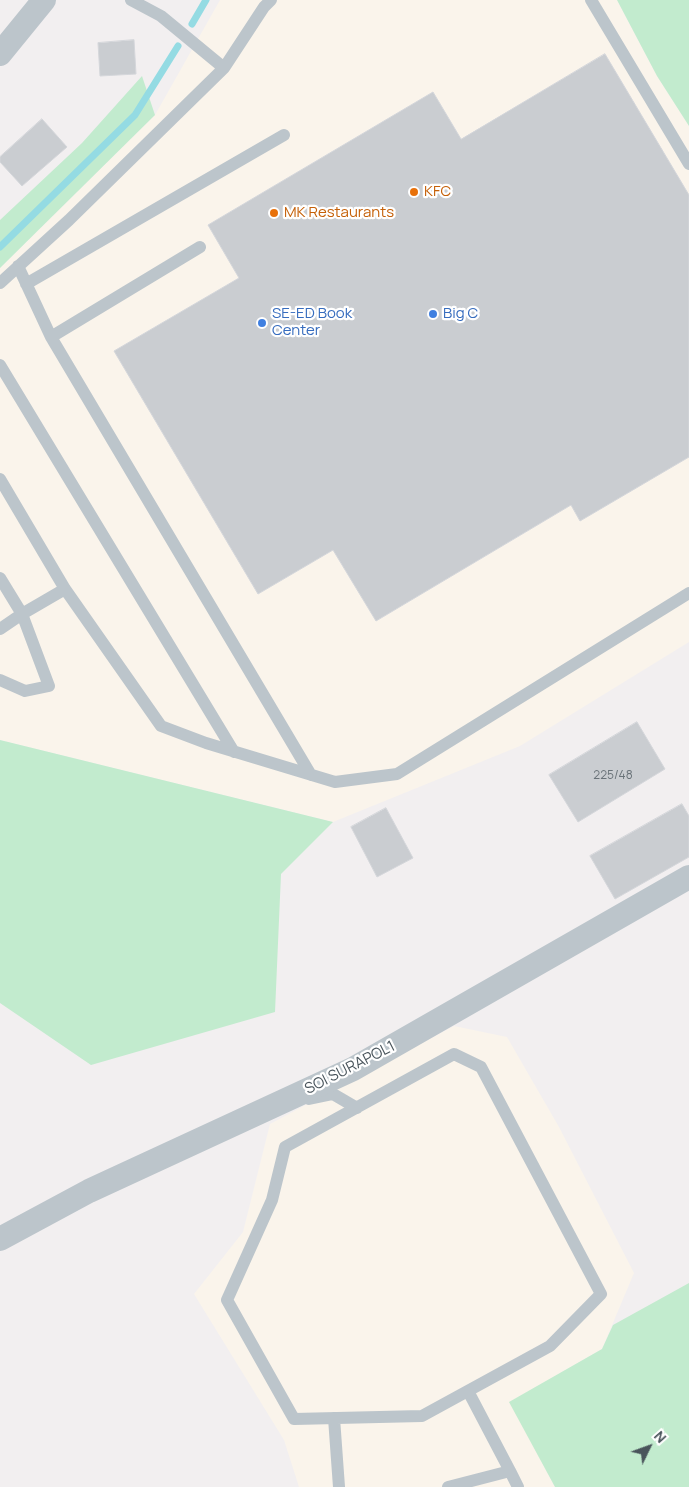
<!DOCTYPE html>
<style>
body{margin:0}
#map{position:relative;width:689px;height:1487px;overflow:hidden;background:#f2eff0;font-family:Manrope,sans-serif}
canvas{display:block}
.north{position:absolute;left:624px;top:1422px;width:50px;height:50px;-webkit-text-stroke:4px #fff;paint-order:stroke;rotate:48deg;font-size:14px;font-weight:700;line-height:20px;text-align:center;color:#49545b}
.north::after{content:'';display:block;margin:auto;width:18px;height:22px;background:#49545b;clip-path:polygon(50% 0,100% 100%,50% 72%,0 100%)}
</style>
<div id="map">
<canvas width="689" height="1487"></canvas>
<div class="north">N</div>
</div>
<script>
const ctx = document.querySelector('canvas').getContext('2d');
ctx.lineJoin = 'round';
function paint(path, color) { ctx.fillStyle = color; ctx.fill(path, 'evenodd'); }
function stroke(path, color, width, dash) { ctx.strokeStyle = color; ctx.lineWidth = width; ctx.lineCap = dash ? 'butt' : 'round'; ctx.setLineDash(dash || []); ctx.stroke(path); }
function write(font, color, halo, rows, align = 'center') {
  ctx.font = font + ' Manrope,sans-serif'; ctx.lineWidth = 4.5; ctx.setLineDash([]); ctx.textBaseline = 'middle'; ctx.strokeStyle = halo; ctx.fillStyle = color; for (const [text, x, y, turn = 0] of rows) {
    ctx.save(); ctx.translate(x, y); ctx.rotate((+turn || 0) * Math.PI / 180); ctx.textAlign = isNaN(turn) ? turn : align; if (halo) ctx.strokeText(text, 0, 0); ctx.fillText(text, 0, 0); ctx.restore();
  }
}
const commercial = new Path2D(`
 M220,0H617L657,76L689,126V195L605,54L461,139L433,92L208,225L239,278L114,351L258,594L333,550L376,621L571,505L580,521L689,457V642L520,746L333,822L0,740V268L155,115Z
 M454,1026L507,1037L559,1127L634,1273L602,1349L510,1402L555,1487H299L284,1440L194,1294L243,1232L270,1124Z`);
const green = new Path2D(`
 M617,0H689V126L657,76Z
 M142,76L155,115L0,268V220L82,143Z
 M0,740L333,822L281,874L275,1012L91,1065L0,1003Z
 M689,1283V1487H555L509,1402L602,1349L613,1325Z`);
const stream = new Path2D(`
 M192,24L206,0
 M0,247L135,115L178,46`);
const building = new Path2D(`
 M134,40L136,74L100,76L98,43Z
 M605,54L689,195V457L580,521L571,505L376,621L333,550L258,594L114,351L239,278L208,225L433,92L461,139Z
 M42,119L67,147L22,186L0,162V157Z
 M637,722L665,769L578,822L549,775Z
 M682,804L689,816V857L615,899L590,856Z
 M386,808L413,858L377,877L351,827Z`);
const lane = new Path2D(`
 M131,0L161,16L224,68
 M591,0L689,164
 M18,266L51,337L311,775
 M0,283L69,220L224,68L264,7L271,0
 M26,284L284,135
 M51,337L200,247
 M0,365L234,752
 M0,479L65,589L161,726L206,743L335,782L397,774L689,593
 M0,578L22,614L0,629
 M0,680L25,691L49,686L22,614L65,589
 M454,1054L481,1067L601,1294L550,1346L422,1416L294,1419L227,1300L272,1200L285,1147Z
 M309,1099L333,1094L357,1108
 M468,1391L510,1471
 M334,1418L339,1487
 M448,1487L510,1471L518,1487`);
const street = new Path2D(`
 M0,54L44,0
 M0,1239L89,1191L353,1069L689,877`);
const markers = [
 [414,192,5,"#e8710a"],
 [274,213,5,"#e8710a"],
 [433,314,5,"#3f7fe0"],
 [262,323,5,"#3f7fe0"]
];
const numberNames = [
 ["225/48",613,776]
];
const foodNames = [
 ["KFC",424,192],
 ["MK Restaurants",284,213]
];
const shopNames = [
 ["SE-ED Book",272,314],
 ["Center",272,331],
 ["Big C",443,314]
];
const streetNames = [
 ["SOI SURAPOL1",350,1068,-27]
];
paint(commercial, '#faf4eb');
paint(green, '#c2ebce');
stroke(stream, '#94dbe3', 7);
paint(building, '#cacdd1');
stroke(building, '#d4d6da', 1);
stroke(lane, '#bcc5cb', 12);
stroke(street, '#bcc5cb', 24);
for (const [x, y, r, color] of markers) { const dot = new Path2D(); dot.arc(x, y, r, 0, 2 * Math.PI); ctx.fillStyle = color; ctx.fill(dot); stroke(dot, '#fff', 2); }
write('12px', '#697278', null, numberNames);
write('15px', '#c56008', '#fff', foodNames, 'left');
write('15px', '#366cbe', '#fff', shopNames, 'left');
write('15px', '#49545b', '#fff', streetNames);
</script>
